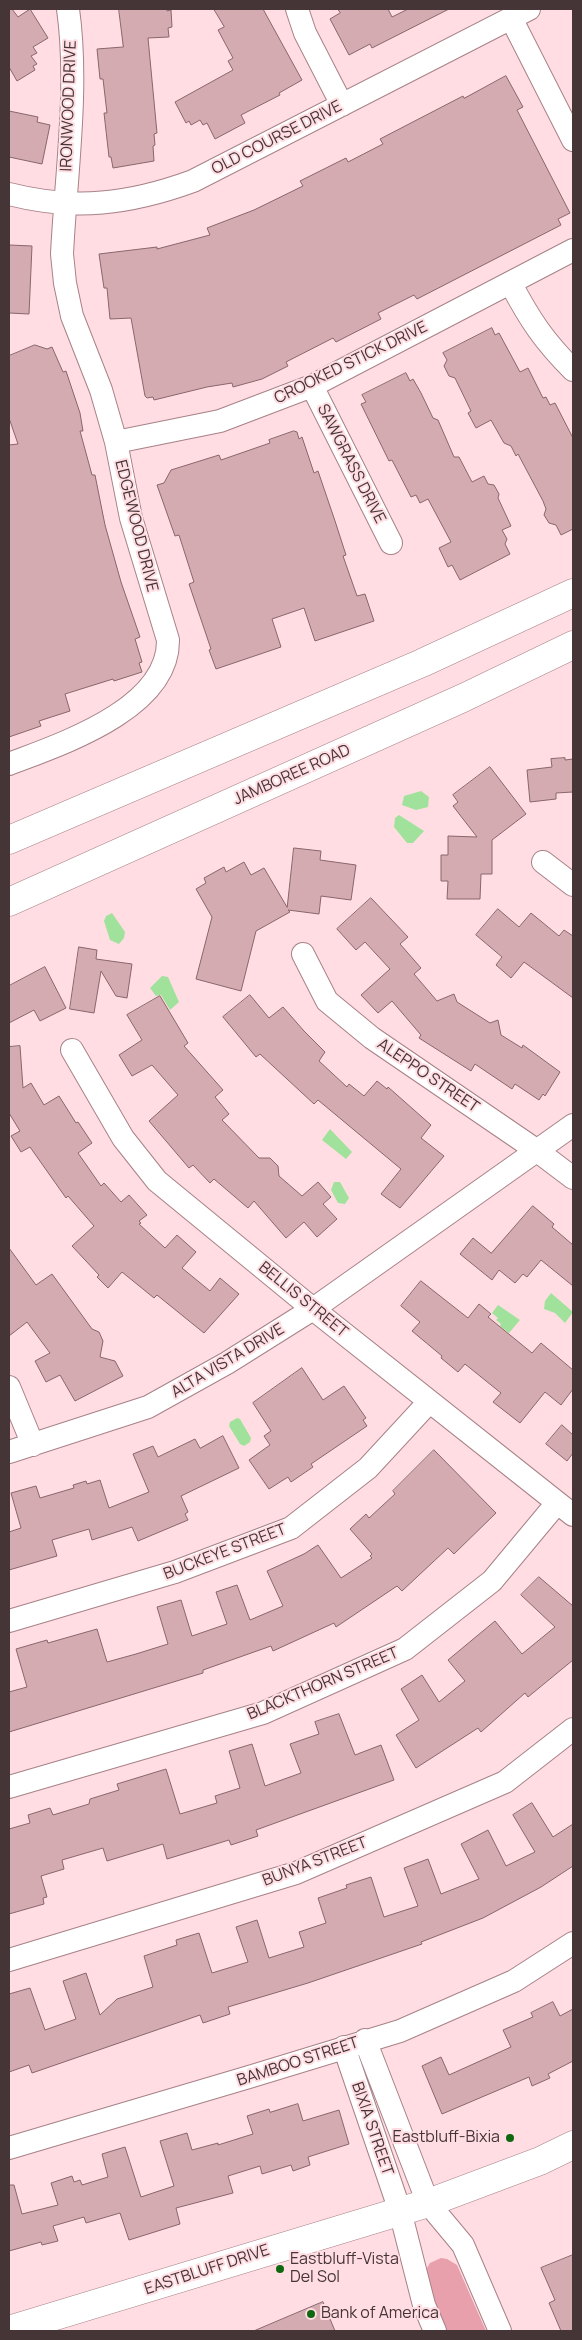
<!DOCTYPE html>
<style>
body{margin:0}
#map{position:relative;width:582px;height:2340px;overflow:hidden;background:#ffdde2;font-family:Manrope,sans-serif}
canvas{display:block}
.frame{position:absolute;inset:0;border:10px solid #453537;pointer-events:none}
</style>
<div id="map">
<canvas width="582" height="2340"></canvas>
<div class="frame"></div>
</div>
<script>
const ctx = document.querySelector('canvas').getContext('2d');
ctx.lineJoin = 'round';
function paint(path, color) { ctx.fillStyle = color; ctx.fill(path, 'evenodd'); }
function stroke(path, color, width, dash) { ctx.strokeStyle = color; ctx.lineWidth = width; ctx.lineCap = dash ? 'butt' : 'round'; ctx.setLineDash(dash || []); ctx.stroke(path); }
function write(font, color, halo, rows, align = 'center') {
  ctx.font = font + ' Manrope,sans-serif'; ctx.lineWidth = 4; ctx.setLineDash([]); ctx.textBaseline = 'middle'; ctx.strokeStyle = halo; ctx.fillStyle = color; for (const [text, x, y, turn = 0] of rows) {
    ctx.save(); ctx.translate(x, y); ctx.rotate((+turn || 0) * Math.PI / 180); ctx.textAlign = isNaN(turn) ? turn : align; if (halo) ctx.strokeText(text, 0, 0); ctx.fillText(text, 0, 0); ctx.restore();
  }
}
const green = new Path2D(`
 M441,2258L447,2259L457,2265L486,2331H445L424,2273L430,2263Z`);
const water = new Path2D(`
 M421,791L429,797L428,807L416,810L402,805L404,796Z
 M399,815L424,831L413,843H407L394,827L395,818Z
 M112,913L125,932L124,938L119,944L110,940L104,921L106,916Z
 M162,976L168,977L179,1002L170,1010L161,995L156,996L150,988Z
 M330,1129L352,1152L346,1159L322,1140Z
 M334,1182H340L349,1198L345,1204L338,1203L331,1190Z
 M551,1293L573,1312L565,1323L555,1313L544,1309L545,1301Z
 M498,1305L520,1320L509,1333L500,1326L501,1324L496,1320L498,1318L492,1313Z
 M237,1418L240,1419L251,1438L250,1442L244,1446L240,1444L229,1426L230,1422Z`);
const building = new Path2D(`
 M9,9H12L18,17L30,9L48,38L33,47L37,53L31,56L37,64L33,66L35,70L17,81L9,67Z
 M119,9H167V11L171,10L172,27L168,28L169,37L148,38L157,133L154,134L155,145L153,146L154,161L113,168L111,157H109L104,113H107L103,79H100L97,49L123,47Z
 M214,9H263L302,80L279,93L280,95L241,115L245,123L215,139L207,123L203,125L200,120L191,125L189,121L186,123L175,102L233,70L228,61L233,58L218,30L224,27Z
 M338,9H388L392,17L408,9H449L372,48L370,44L349,55L330,19L340,13Z
 M506,76L523,107L517,110L570,213L558,219L561,225L417,299L414,295L378,313L381,319L336,342L333,338L286,362L288,366L262,379L233,387L232,383L207,387L154,400L153,397L147,398L145,396L131,318L110,319L107,288H104L99,254L157,247V249L210,235L207,228L254,210L303,186L300,181L346,158L348,162L383,144L380,139L463,96L464,98Z
 M9,111L38,117L37,122L50,125L42,164L9,157Z
 M9,245L32,246L29,314L9,313Z
 M492,328L495,335L499,333L520,372L528,368L543,398L546,397L550,405L555,403L573,438V529L561,535L556,525L549,523L544,515L546,509L543,501L518,454L516,456L511,446L504,443L491,420L476,428L468,413L471,411L455,378L449,376L444,366L447,360L443,353Z
 M35,345L47,349L52,347L63,372L66,371L80,413L83,431H80L92,475H95L105,525L121,582L140,637L135,639L142,662L139,663L142,672L114,681L113,679L65,694L70,711L39,721L41,726L9,737V445L18,444L9,418V356Z
 M406,373L410,381L413,379L421,393L433,418L438,420L454,457H459L472,482L484,476L488,484L494,485L499,494L498,498L511,526L502,530L507,539L505,544L510,554L460,580L452,565L448,567L439,548L451,542L428,499L420,503L416,495L411,497L392,460L389,461L361,404L366,402L362,395Z
 M294,431L297,432L299,439L302,437L314,473L318,471L335,521L346,555L343,556L357,596L365,594L374,621L315,641L304,608L272,619L281,647L216,669L209,650L211,649L189,584L194,582L179,535L175,536L157,485L164,483L171,470L219,455L221,460L270,443L269,440Z
 M565,758V760L573,759V792L556,793V799L530,802L527,770L552,767L551,759Z
 M490,767L526,814L492,840V874H481L480,899H447L448,881H441V855H448V836L477,837L453,806L458,802L453,795Z
 M294,848L321,851L320,860L356,865L351,900L321,896L319,914L288,910L290,912L256,931L241,991L196,979L212,917L196,889L206,883L204,878L224,867L226,872L244,862L251,875L264,868L287,907Z
 M371,898L408,937L400,944L421,968L414,974L437,1001L454,994L457,1002L490,1023L498,1020L501,1035L522,1048L523,1045L560,1072L545,1096L543,1094L539,1100L515,1084L512,1089L475,1064L471,1071L419,1038L421,1035L392,1001L378,1013L361,995L390,969L365,942L356,950L337,929Z
 M498,909L519,927L531,913L559,936L564,930L573,936V998L524,962L511,978L496,965L502,957L476,935Z
 M79,947L97,950L96,959L132,964L127,998L116,996L101,971L94,1013L70,1009Z
 M45,967L66,1008L40,1021L34,1010L9,1023V986Z
 M250,995L269,1018L283,1007L304,1031L325,1052L319,1061L347,1087L349,1084L364,1096L377,1081L387,1089L388,1087L431,1125L421,1138L444,1156L400,1208L381,1194L401,1169L318,1100L314,1104L260,1054L256,1057L223,1017Z
 M160,996L188,1043L184,1046L223,1090L215,1097L229,1114L222,1120L259,1158H270L278,1166L279,1176L302,1196L318,1182L331,1197L323,1204L337,1219L317,1237L304,1222L286,1238L254,1201L248,1208L214,1179L210,1183L193,1165L189,1168L149,1121L178,1095L152,1065L132,1076L119,1055L142,1040L127,1015Z
 M20,1046L23,1088L31,1083L44,1105L59,1096L76,1123L78,1122L92,1143L78,1153L101,1186L104,1183L121,1202L129,1195L147,1215L139,1221L141,1223L139,1224L165,1248L177,1235L196,1252L182,1268L210,1291L220,1278L239,1294L204,1333L157,1295L154,1298L122,1272L108,1288L97,1277L99,1275L72,1246L94,1226L68,1196L66,1198L30,1147L21,1152L11,1136L20,1131L9,1113V1047Z
 M533,1206L554,1224L552,1227L573,1245V1286L541,1260L527,1277L523,1274L515,1283L499,1270L492,1280L460,1254L473,1238L491,1253Z
 M9,1248L36,1285L52,1274L92,1329L99,1332L103,1341L100,1357L115,1361L123,1376L75,1401L60,1375L46,1382L35,1361L50,1353L27,1322L9,1336Z
 M421,1281L468,1318L479,1304L491,1314L488,1317L532,1353L541,1343L573,1370V1389L561,1405L545,1392L520,1423L493,1402L501,1393L465,1364L458,1372L441,1358L442,1356L412,1331L420,1322L401,1306Z
 M302,1368L323,1400L344,1386L366,1418L363,1420L367,1426L311,1464L313,1467L291,1482L288,1477L269,1489L249,1460L270,1445L264,1436L271,1431L253,1403Z
 M562,1425L573,1435V1453L567,1461L546,1444Z
 M223,1436L239,1468L181,1496L188,1512L185,1514L188,1520L138,1541L132,1527L92,1540L89,1529L52,1540L57,1556L9,1570V1532L21,1528L11,1493L36,1486L40,1498L74,1488L73,1485L86,1481L87,1484L100,1480L109,1508L149,1492L133,1454L153,1446L158,1457L195,1439L200,1448Z
 M434,1450L496,1513L454,1554L448,1548L402,1591L397,1586L336,1627L334,1623L273,1651L271,1646L203,1670V1673L9,1732V1692L27,1687L16,1649L47,1640L48,1643L97,1629L107,1662L136,1654L168,1644L157,1607L181,1600L192,1636L227,1624L216,1592L237,1585L250,1620L283,1606L267,1571L304,1554L318,1545L341,1578L372,1558L370,1556L372,1554L350,1529L366,1514L369,1518L395,1494L393,1491Z
 M539,1577L573,1606V1660L528,1697L525,1693L481,1732L478,1728L416,1768L396,1735L419,1720L401,1689L422,1675L439,1702L465,1681L448,1660L495,1621L522,1654L555,1627L521,1595Z
 M339,1714L355,1755L381,1745L394,1780L256,1830L258,1836L231,1845L229,1840L167,1859L163,1844L107,1861L103,1848L62,1860L64,1869L41,1876L47,1897L43,1898L44,1904L9,1914V1829L30,1823L28,1815L50,1808L53,1815L89,1804L90,1799L119,1790L117,1784L166,1769L180,1814L217,1803L215,1796L240,1788L229,1751L252,1744L265,1786L301,1773L290,1744L319,1734L315,1722Z
 M532,1803L553,1837L573,1824V1866L541,1887L483,1918L421,1942L422,1944L308,1983L228,2007L230,2014L203,2023L200,2015L32,2073L29,2065L9,2072V1994L30,1988L45,2030L76,2019L63,1981L86,1973L100,2015L117,1999L153,1987L144,1956L177,1945L176,1940L199,1933L212,1973L248,1962L236,1927L257,1920L269,1958L304,1947L299,1932L326,1923L318,1898L347,1888L346,1885L371,1877L384,1917L418,1906L404,1868L428,1859L441,1894L479,1879L461,1844L488,1830L506,1866L535,1852L513,1815Z
 M553,2002L560,2016L573,2009V2061L548,2074L550,2078L532,2086L529,2077L442,2114L422,2066L441,2057L449,2075L511,2047L503,2030L533,2017L531,2013Z
 M298,2104L303,2121L339,2110L349,2144L308,2157L310,2165L293,2171L291,2165L262,2174L260,2166L228,2176L233,2193L176,2208L180,2224L129,2240L120,2213L86,2223L84,2217L53,2226L58,2241L42,2245L41,2242L9,2251V2185H14L22,2214L58,2205L51,2183L72,2176L74,2182L80,2180L82,2185L108,2177L102,2154L125,2147L141,2197L174,2186L160,2141L187,2133L192,2150L218,2143V2145L253,2134L247,2116L269,2109L270,2112Z
 M573,2255V2331H561L549,2303L555,2300L541,2268Z
 M323,2302L335,2331H254Z`);
const minor = new Path2D(`
 M297,9L305,33L342,105
 M511,18L573,140
 M9,194C75,211 130,204 193,181L529,9
 M511,284C530,320 544,341 573,370
 M312,386L391,543
 M116,442L220,421L312,386L573,250
 M9,764C61,744 169,709 168,640L131,518L116,442L101,390L72,316L65,283L62,254C66,174 79,87 68,9
 M543,862L573,885
 M303,954L327,1001L372,1038L536,1150L573,1178
 M72,1050L123,1138L157,1181L313,1309L573,1515
 M9,1387L33,1445
 M9,1452L148,1407L227,1363L313,1309L573,1125
 M9,1621L175,1572L291,1528L368,1468L429,1402
 M9,1787L263,1713L405,1649L492,1581L557,1503
 M9,1960L296,1873L505,1782L573,1729
 M365,2040L428,2203L463,2245L500,2331
 M344,2047L400,2211L424,2305L435,2331
 M9,2148L249,2077L400,2031L514,1981L573,1943`);
const major = new Path2D(`
 M9,840L422,663L573,593
 M9,902L463,698L573,645
 M9,2330L428,2203L540,2161L573,2145`);
const markers = [
 [510,2138,5,"#0e6810"],
 [280,2269,5,"#0e6810"],
 [311,2314,5,"#0e6810"]
];
const streetNames = [
 ["IRONWOOD DRIVE",69,106,-88],
 ["OLD COURSE DRIVE",277,138,-27],
 ["CROOKED STICK DRIVE",351,363,-26],
 ["SAWGRASS DRIVE",351,464,63],
 ["EDGEWOOD DRIVE",136,526,76],
 ["JAMBOREE ROAD",292,775,-24],
 ["ALEPPO STREET",428,1076,34],
 ["BELLIS STREET",303,1300,39],
 ["ALTA VISTA DRIVE",228,1361,-31],
 ["BUCKEYE STREET",225,1552,-21],
 ["BLACKTHORN STREET",323,1684,-23],
 ["BUNYA STREET",315,1862,-21],
 ["BAMBOO STREET",298,2062,-18],
 ["BIXIA STREET",372,2129,71],
 ["EASTBLUFF DRIVE",207,2270,-18]
];
const poiNames = [
 ["Eastbluff-Bixia",500,2138,"right"],
 ["Eastbluff-Vista",290,2260],
 ["Del Sol",290,2278],
 ["Bank of America",321,2314]
];
paint(green, '#e9a0ad');
paint(water, '#a0e29b');
paint(building, '#d3abb1');
stroke(building, '#89666b', 1);
stroke(minor, '#a78288', 24);
stroke(major, '#a78288', 29);
stroke(minor, '#fff', 22);
stroke(major, '#fff', 28);
for (const [x, y, r, color] of markers) { const dot = new Path2D(); dot.arc(x, y, r, 0, 2 * Math.PI); ctx.fillStyle = color; ctx.fill(dot); stroke(dot, '#ffdde2', 2); }
write('16px', '#453537', '#ffdde2', streetNames);
write('16px', '#453537', '#ffdde2', poiNames, 'left');
</script>
